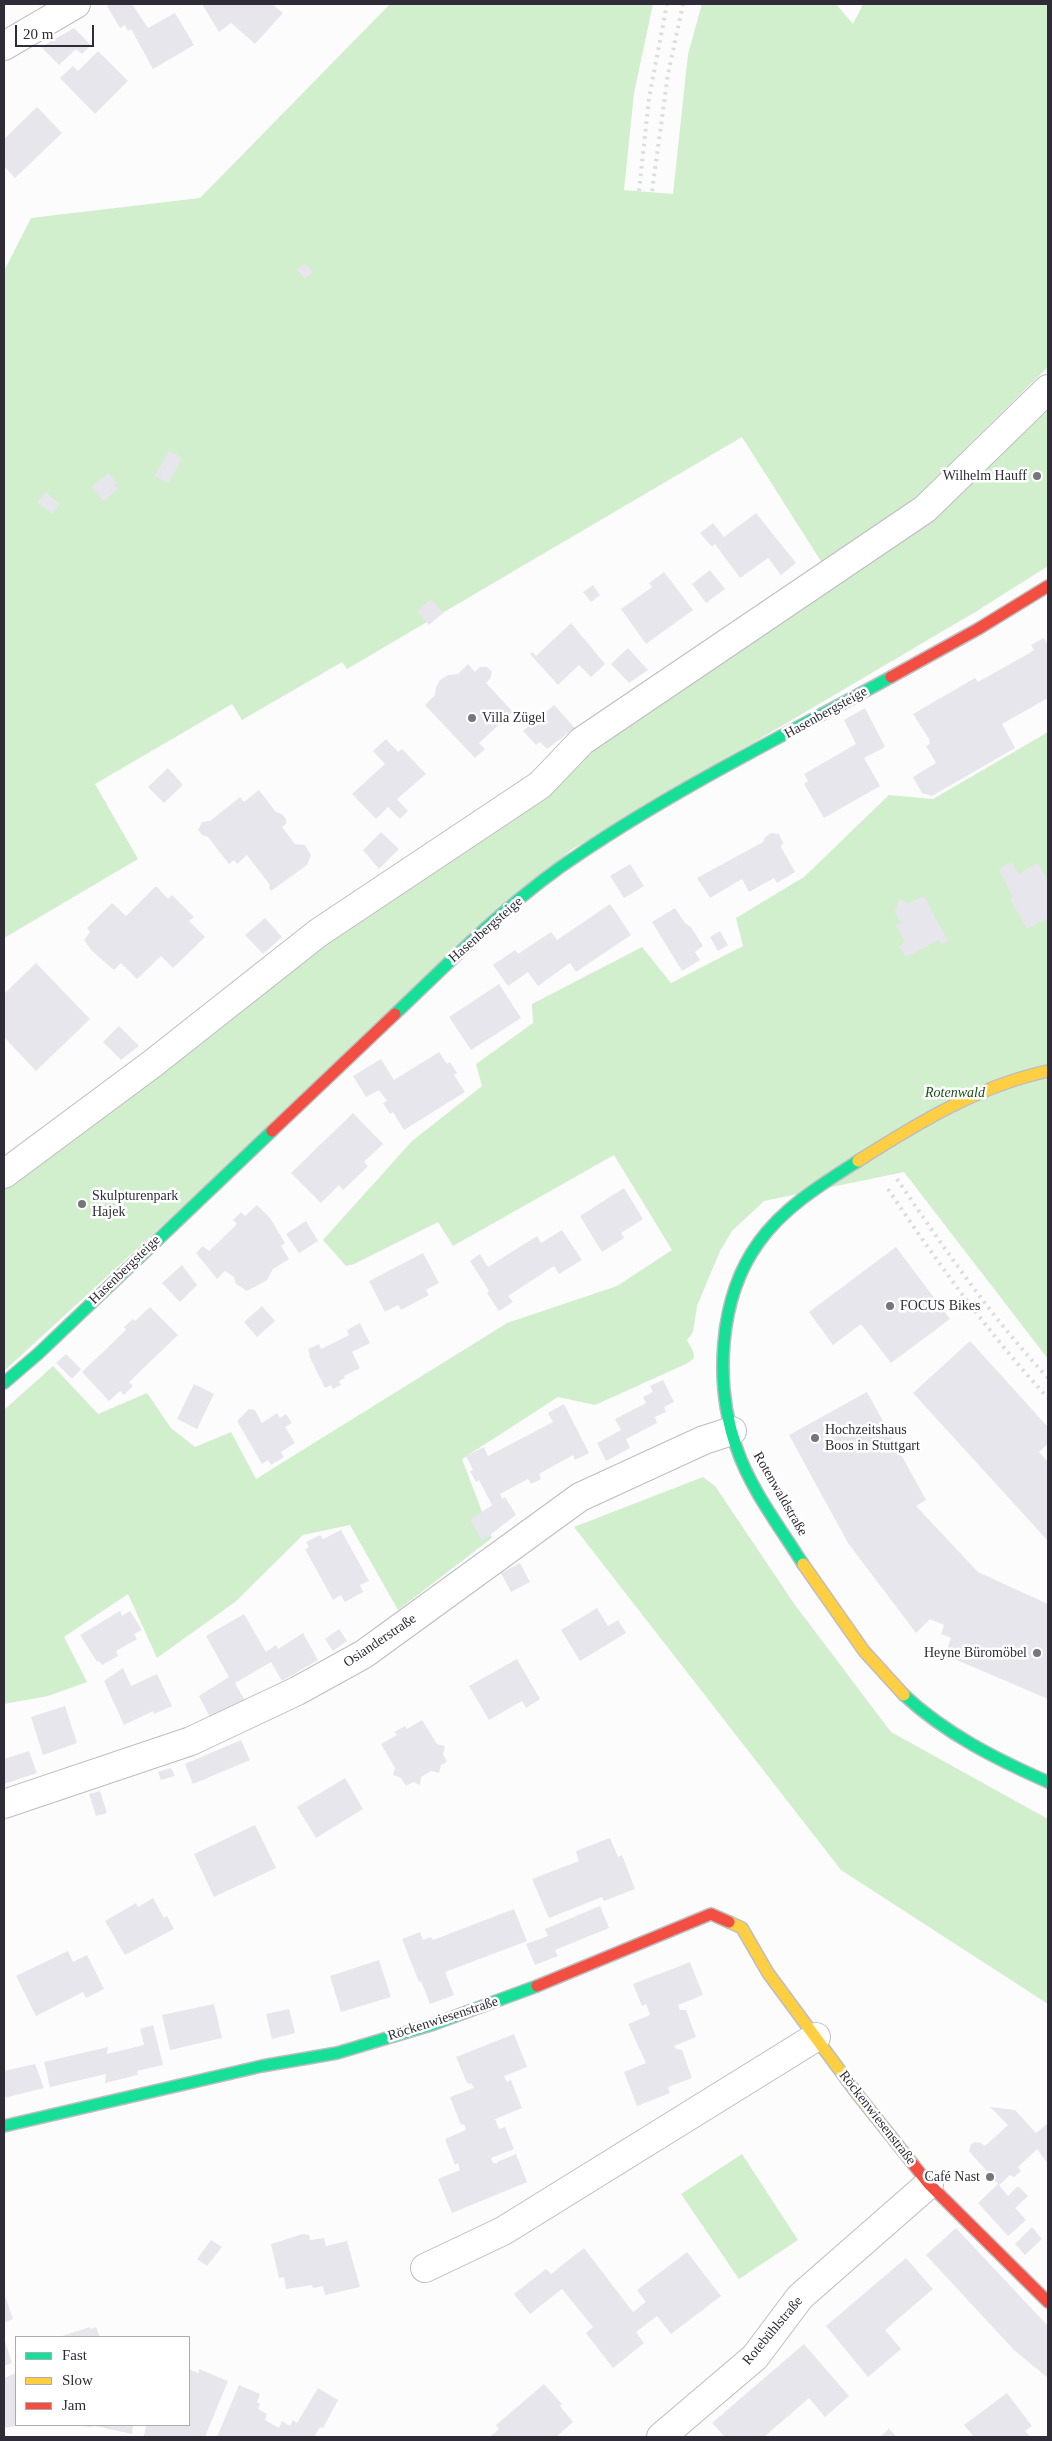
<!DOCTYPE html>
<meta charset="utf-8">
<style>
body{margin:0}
#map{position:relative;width:1052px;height:2441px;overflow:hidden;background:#fcfcfc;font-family:Georgia,serif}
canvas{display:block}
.frame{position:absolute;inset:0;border:5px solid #2f2c37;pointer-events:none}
.legend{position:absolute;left:15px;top:2336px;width:175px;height:90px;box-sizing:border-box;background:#fff;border:1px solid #acabaf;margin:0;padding:6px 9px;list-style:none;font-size:15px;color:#2f2c37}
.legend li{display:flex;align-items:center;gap:10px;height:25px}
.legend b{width:25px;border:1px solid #acabaf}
.scale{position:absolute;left:15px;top:25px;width:79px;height:22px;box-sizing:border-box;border:2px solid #2f2c37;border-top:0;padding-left:6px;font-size:15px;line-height:18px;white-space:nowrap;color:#2f2c37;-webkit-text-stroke:4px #fff;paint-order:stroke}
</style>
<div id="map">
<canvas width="1052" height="2441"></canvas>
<div class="frame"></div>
<ul class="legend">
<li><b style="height:6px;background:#16e098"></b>Fast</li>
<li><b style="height:6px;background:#ffcf43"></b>Slow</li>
<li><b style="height:6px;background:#f24e42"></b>Jam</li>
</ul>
<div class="scale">20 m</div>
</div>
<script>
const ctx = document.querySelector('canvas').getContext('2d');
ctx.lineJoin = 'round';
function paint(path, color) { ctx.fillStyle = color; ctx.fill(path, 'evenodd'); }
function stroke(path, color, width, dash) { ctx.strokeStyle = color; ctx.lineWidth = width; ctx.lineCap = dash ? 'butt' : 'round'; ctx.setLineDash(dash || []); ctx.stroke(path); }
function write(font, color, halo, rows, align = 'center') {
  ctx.font = font + ' Georgia,serif'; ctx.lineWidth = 5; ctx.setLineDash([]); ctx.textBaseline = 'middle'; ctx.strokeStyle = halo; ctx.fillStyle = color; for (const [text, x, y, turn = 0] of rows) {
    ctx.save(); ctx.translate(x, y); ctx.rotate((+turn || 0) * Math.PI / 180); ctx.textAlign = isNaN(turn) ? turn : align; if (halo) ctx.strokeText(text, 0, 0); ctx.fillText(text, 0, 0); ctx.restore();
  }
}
const green = new Path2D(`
 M390,4H653L634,93L624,190L673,194L688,54L702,4H836L853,24L863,4H1048V367L916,497L824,566L742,437L347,669L342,662L242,720L232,704L95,784L138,859L4,938V271L31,218L200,198Z
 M1048,392V566L977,611L571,850L4,1371V1175L584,744L926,510Z
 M1048,732V1359L904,1172L764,1201L732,1231L720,1251L697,1306L693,1332L687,1340L693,1351L694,1358L688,1363L595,1405L558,1397L462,1459L492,1538L398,1610L350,1525L303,1535L235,1602L157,1658L128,1594L64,1637L87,1682L48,1696L4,1704V1410L53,1366L98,1414L147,1393L171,1428L195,1447L231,1432L256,1479L507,1323L617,1286L672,1250L614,1155L453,1246L438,1222L354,1264L346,1266L323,1240L412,1141L482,1086L476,1064L533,1023L532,1004L642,947L671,983L743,946L736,918L804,877L889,795L933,799Z
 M703,1477L715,1486L795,1605L891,1732L1048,1819V2004L841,1870L574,1527Z
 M742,2154L798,2240L739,2279L681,2194Z`);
const building = new Path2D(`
 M111,4H132L148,28L175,13L194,45L153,69L131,29L128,31L125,25L120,28L107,6Z
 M202,4H272L283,13L255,44L231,23L219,32Z
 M74,28L91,45L82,54L76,49L59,65L41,47Z
 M98,51L128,81L95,114L60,78L73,66L78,71Z
 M37,107L62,133L15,178L4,166V139Z
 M305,263L313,272L305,279L297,270Z
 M169,451L182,458L169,483L155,476Z
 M108,473L117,482L114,485L118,489L104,501L91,487Z
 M46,492L60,504L52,514L37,502Z
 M756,513L796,563L781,575L768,558L740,578L715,544L712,547L700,533L713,523L724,537Z
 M710,570L725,589L706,603L692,584Z
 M664,572L693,610L646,644L621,609L652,587L649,583Z
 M593,585L600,595L591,602L583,592Z
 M431,599L443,613L429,625L417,611Z
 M571,623L605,664L591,677L579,665L558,685L530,654L532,652L536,656Z
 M1044,638L1048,645V698L1002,724L1015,748L932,796L922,793L913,777L936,763L926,746L930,744L929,739L913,714L975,678L978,682L1026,655L1034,650L1031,645Z
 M628,648L648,670L629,683L611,664Z
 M468,664L475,672L480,667H487L492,672L490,679L486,683L513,712L479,743L485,749L475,758L425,705L435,695L436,687L440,680L448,675L458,674Z
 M554,705L575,728L547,749L540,742L536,745L523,731Z
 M865,708L885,747L864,758L880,786L824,818L804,784L808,781L804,774L856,744L844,720Z
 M386,739L398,752L402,749L426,774L397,799L408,811L400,819L388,807L376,819L352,794L385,764L373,751Z
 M168,768L183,785L164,803L148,787Z
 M259,790L276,812L282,814L286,819V824L282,827L295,844L305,845L311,855L307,865L271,891L269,888L270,885L247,855L237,864L234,860L229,864L208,837L202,835L198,830L202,822L210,821L240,797L244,802Z
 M381,832L399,849L379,869L363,850Z
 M771,833L779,834L783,843L781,847L795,872L777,883L774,878L749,892L742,879L710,898L697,878L763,842L765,837Z
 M1012,862L1019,874L1038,863L1048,881V918L1027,929L1010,899L1013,897L999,869Z
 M630,864L644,886L624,898L610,876Z
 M156,886L168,899L172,895L194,917L189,921L205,937L173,968L161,956L137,979L121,963L114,970L92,951L84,940L90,932L87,928L112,903L126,916Z
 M924,896L948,941L941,945L939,940L906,957L899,946L905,942L896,926L901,923L894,911L897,908V902L901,899L907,904Z
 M610,904L631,935L576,972L570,963L538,986L528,972L508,986L493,965L515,950L518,954L551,932L557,940Z
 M675,908L685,923L691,927L703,946L695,952L700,960L682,971L652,922Z
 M265,918L282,937L263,954L245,935Z
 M720,931L728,945L718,951L710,937Z
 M36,963L90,1019L36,1071L4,1037V994Z
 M499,984L521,1018L471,1050L449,1017Z
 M119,1026L139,1046L121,1060L103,1042Z
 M439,1052L447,1064L450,1062L457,1073L454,1075L465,1092L404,1130L393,1112L390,1114L383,1103L387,1101L379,1090L366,1097L353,1076L381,1059L394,1080Z
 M353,1113L383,1144L364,1162L368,1166L356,1178L343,1190L339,1185L321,1203L291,1173Z
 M624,1188L643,1219L621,1233L624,1238L602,1252L580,1216Z
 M257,1205L270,1218L285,1243L281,1246L289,1259L273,1269L267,1280L247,1291L236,1284L234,1277L225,1271L217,1279L196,1253L203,1246L209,1251L237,1224L233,1220L241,1212L245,1216Z
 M306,1221L318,1241L299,1253L286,1234Z
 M562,1230L582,1260L559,1274L554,1266L508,1296L513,1302L499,1311L487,1293L489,1291L470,1261L480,1254L488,1267L537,1236L541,1243Z
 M896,1247L950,1319L891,1363L861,1324L833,1345L809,1312Z
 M423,1253L439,1283L426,1290L429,1295L401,1310L398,1305L385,1312L369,1281Z
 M182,1265L197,1285L180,1302L162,1283Z
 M262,1306L275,1321L257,1337L244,1322Z
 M150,1307L178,1335L129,1382L133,1386L124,1395L120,1391L109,1401L82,1372L126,1330L124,1327L133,1319L135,1321Z
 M360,1323L370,1343L352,1352L360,1368L344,1376L345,1378L339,1381L341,1385L333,1389L331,1385L325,1388L309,1356L310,1355L308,1349L319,1344L321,1349L349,1335L347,1330Z
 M970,1341L1048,1427V1444L1039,1452L1048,1462V1541L913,1393Z
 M66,1354L81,1369L72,1379L56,1363Z
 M663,1380L674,1402L664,1407L666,1412L655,1417L657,1423L626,1439L630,1448L606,1461L597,1443L621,1430L615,1419L646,1403L643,1397L653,1392L650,1386Z
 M194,1384L214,1394L197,1429L177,1419Z
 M867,1392L926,1500L916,1506L978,1572L1048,1604V1699L945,1655L951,1638L941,1634L944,1625L930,1619L916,1633L848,1543L789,1435Z
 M564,1404L589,1453L575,1460L573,1455L539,1474L541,1479L531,1484L528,1479L500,1494L502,1499L505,1497L516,1515L482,1541L470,1520L492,1505L479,1480L476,1482L470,1471L473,1470L466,1456L484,1447L488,1456L553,1422L548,1413Z
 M249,1409L255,1410L262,1423L277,1413L280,1418L286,1414L292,1423L285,1427L295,1443L281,1452L284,1457L271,1465L268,1460L262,1464L237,1421Z
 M341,1530L369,1581L360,1585L363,1592L345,1602L341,1595L333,1600L305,1549L309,1547L306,1542L320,1535L323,1539Z
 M520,1563L530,1582L511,1592L501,1573Z
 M597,1608L608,1626L618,1620L626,1633L580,1661L561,1630Z
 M120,1611L122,1616L130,1611L142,1630L134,1634L137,1639L116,1651L118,1656L102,1665L99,1661L97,1662L80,1635Z
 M244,1614L266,1652L276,1645L278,1649L303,1633L318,1660L282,1681L271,1662L235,1683L245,1701L210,1717L199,1696L229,1677L206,1636Z
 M339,1629L347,1641L333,1651L325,1639Z
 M517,1659L540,1699L526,1708L522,1701L489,1720L469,1686Z
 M123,1668L131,1686L157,1674L172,1706L154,1714L153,1711L124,1725L104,1681Z
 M65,1706L77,1743L43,1755L31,1717Z
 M422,1720L437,1744L445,1746L443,1754L447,1762L441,1765L439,1773L431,1771L421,1777L420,1785L413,1782L406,1786L401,1778L393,1775L395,1768L381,1744L397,1735L394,1732L405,1726L407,1729Z
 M241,1740L250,1760L193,1784L185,1764Z
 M29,1751L37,1773L4,1784V1759Z
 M171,1768L175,1776L161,1780L158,1772Z
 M345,1778L363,1809L316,1838L297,1807Z
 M100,1791L107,1813L96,1816L89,1794Z
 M255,1825L276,1868L214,1897L194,1854Z
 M610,1838L618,1857L622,1855L635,1889L604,1901L602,1897L549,1918L532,1879L579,1861L576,1851Z
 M153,1898L164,1918L167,1916L174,1929L125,1955L105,1921L136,1903L138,1907Z
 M600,1906L609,1928L555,1950L558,1956L535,1965L526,1944L548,1936L545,1929Z
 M514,1909L527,1941L445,1972L454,1995L430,2004L421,1981L419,1982L402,1939L420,1932L423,1940L431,1937L433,1940Z
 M68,1951L73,1962L87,1955L104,1989L86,1998L83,1992L36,2016L16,1976Z
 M379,1960L391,1997L341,2012L330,1976Z
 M690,1962L703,1995L678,2005L680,2010H686L696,2037L674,2046L676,2049L682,2050L692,2078L668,2087L670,2093L637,2106L624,2072L646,2063L628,2024L650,2015L646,2004L642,2006L633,1984Z
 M214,2004L222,2038L170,2050L162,2015Z
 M289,2009L295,2033L272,2039L266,2014Z
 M153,2025L163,2065L137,2071L138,2075L105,2083L106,2074L50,2087L44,2062L108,2047L107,2054L144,2045L140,2029Z
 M514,2034L527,2067L504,2076L507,2082L511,2080L522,2108L495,2119L499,2129L505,2127L514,2149L491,2158L493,2163H498L497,2162L516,2154L527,2182L452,2213L438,2179L460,2170L458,2163L455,2165L445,2139L466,2130L464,2124L461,2125L450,2097L474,2088L472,2084L467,2083L456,2057Z
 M35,2064L44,2088L4,2098V2071Z
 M990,2107L1015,2110L1036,2133L1048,2123V2164L1037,2149L1018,2167L1021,2171L1014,2177L1010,2175L999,2185L1008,2196L1018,2186L1028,2196L1015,2208L1026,2220L1008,2236L978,2203L998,2184L969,2151L971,2144L975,2142L981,2143L985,2146L1008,2125Z
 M1032,2227L1042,2239L1025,2255L1015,2244Z
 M956,2228L1048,2326V2378L1014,2350L926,2255Z
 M303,2234L309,2235L310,2240L324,2238L326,2246L347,2241L360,2287L325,2295L323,2286L313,2288L312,2285L286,2289L284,2277L279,2278L271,2244Z
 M211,2240L222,2247L207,2266L197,2259Z
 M584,2248L633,2312L646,2302L637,2290L687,2252L721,2296L671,2334L657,2316L636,2332L644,2343L613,2368L586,2333L593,2327L562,2289L530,2314L514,2294L546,2269L551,2274Z
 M906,2258L933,2289L885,2330L901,2349L868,2377L826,2326Z
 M4,2293L13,2319L4,2323Z
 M90,2327V2329L96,2327L100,2337H59Z
 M4,2338L12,2363L4,2366Z
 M804,2344L849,2396L825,2417L809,2398L765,2436L766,2437H725L712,2423Z
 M189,2369L198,2373L199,2369L228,2381L205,2437L144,2436L146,2425H189Z
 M16,2373V2426L4,2428V2378Z
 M544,2384L562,2404L560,2406L573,2422L556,2437H490L499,2429L496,2425Z
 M239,2385L260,2394L257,2402L260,2404L258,2409L267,2414L265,2420L279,2428L282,2421L290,2426L293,2420L297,2423L318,2388L338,2400L323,2428L320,2427L314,2437H217Z
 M1007,2393L1032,2426L1025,2431L1030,2437H974L964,2425Z
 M77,2425H133L132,2434L95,2426L89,2427Z
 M888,2428L897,2437H880L888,2430Z`);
const street = new Path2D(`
 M4,46L76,4
 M4,1174L152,1064L318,933L540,785L582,741L925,509L1048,389
 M4,1804L191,1741L297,1691L364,1654L580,1497L704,1440L732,1431
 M425,2268L503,2231L816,2037
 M661,2437L755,2357L800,2297L929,2184`);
const fast = new Path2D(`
 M395,1014C454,958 512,898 581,853C679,787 787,734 891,677
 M4,1383L39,1353L272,1131
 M803,1564C780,1527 751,1490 737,1449C714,1385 718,1298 759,1242C784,1207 822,1184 858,1161
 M904,1695C946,1734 996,1759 1048,1782
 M4,2126L262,2066L337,2053L434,2024L537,1986`);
const slow = new Path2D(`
 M858,1161C918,1123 978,1086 1048,1071
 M803,1564L864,1651L904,1695
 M729,1922L742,1928L768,1973L858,2095L913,2164`);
const jam = new Path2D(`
 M891,677L978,629L1048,586
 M272,1131L395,1014
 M537,1986L711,1914L729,1922
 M913,2164L929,2184L1048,2302`);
const rail = new Path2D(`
 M639,191L649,98L667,4
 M652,191L668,74L683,4
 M897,1179C944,1248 991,1317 1048,1378
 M888,1189C937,1262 988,1333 1048,1398`);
const markers = [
 [1037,476,5,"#77757c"],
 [472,718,5,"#77757c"],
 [82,1204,5,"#77757c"],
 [890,1306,5,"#77757c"],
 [815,1438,5,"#77757c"],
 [1037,1653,5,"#77757c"],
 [990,2177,5,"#77757c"]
];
const poiNames = [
 ["Wilhelm Hauff",1027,476,"right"],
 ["Villa Zügel",482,718],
 ["Skulpturenpark",92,1196],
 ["Hajek",92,1212],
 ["FOCUS Bikes",900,1306],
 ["Hochzeitshaus",825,1430],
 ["Boos in Stuttgart",825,1446],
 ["Heyne Büromöbel",1027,1653,"right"],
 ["Café Nast",980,2177,"right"]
];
const streetNames = [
 ["Hasenbergsteige",826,713,-29],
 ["Hasenbergsteige",486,930,-41],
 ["Hasenbergsteige",125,1270,-44],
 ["Rotenwaldstraße",780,1494,60],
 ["Osianderstraße",380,1641,-34],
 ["Röckenwiesenstraße",443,2019,-18],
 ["Röckenwiesenstraße",877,2118,52],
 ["Rotebühlstraße",773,2331,-50]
];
const parkNames = [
 ["Rotenwald",955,1093]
];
paint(green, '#d1efcd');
paint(building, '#e7e6ec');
stroke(street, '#bdbcc1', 30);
stroke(fast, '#bdbcc1', 14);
stroke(slow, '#bdbcc1', 14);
stroke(jam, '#bdbcc1', 14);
stroke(street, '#fff', 28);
stroke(fast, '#16e098', 11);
stroke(slow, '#ffcf43', 11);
stroke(jam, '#f24e42', 11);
stroke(rail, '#dcdcdc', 4, [2.5, 5]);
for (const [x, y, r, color] of markers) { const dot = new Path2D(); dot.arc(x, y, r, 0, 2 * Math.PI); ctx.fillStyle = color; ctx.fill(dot); stroke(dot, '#fff', 2); }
write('14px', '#2f2c37', '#fff', poiNames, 'left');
write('14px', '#2f2c37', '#fff', streetNames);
write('italic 14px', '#195012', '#fff', parkNames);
</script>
